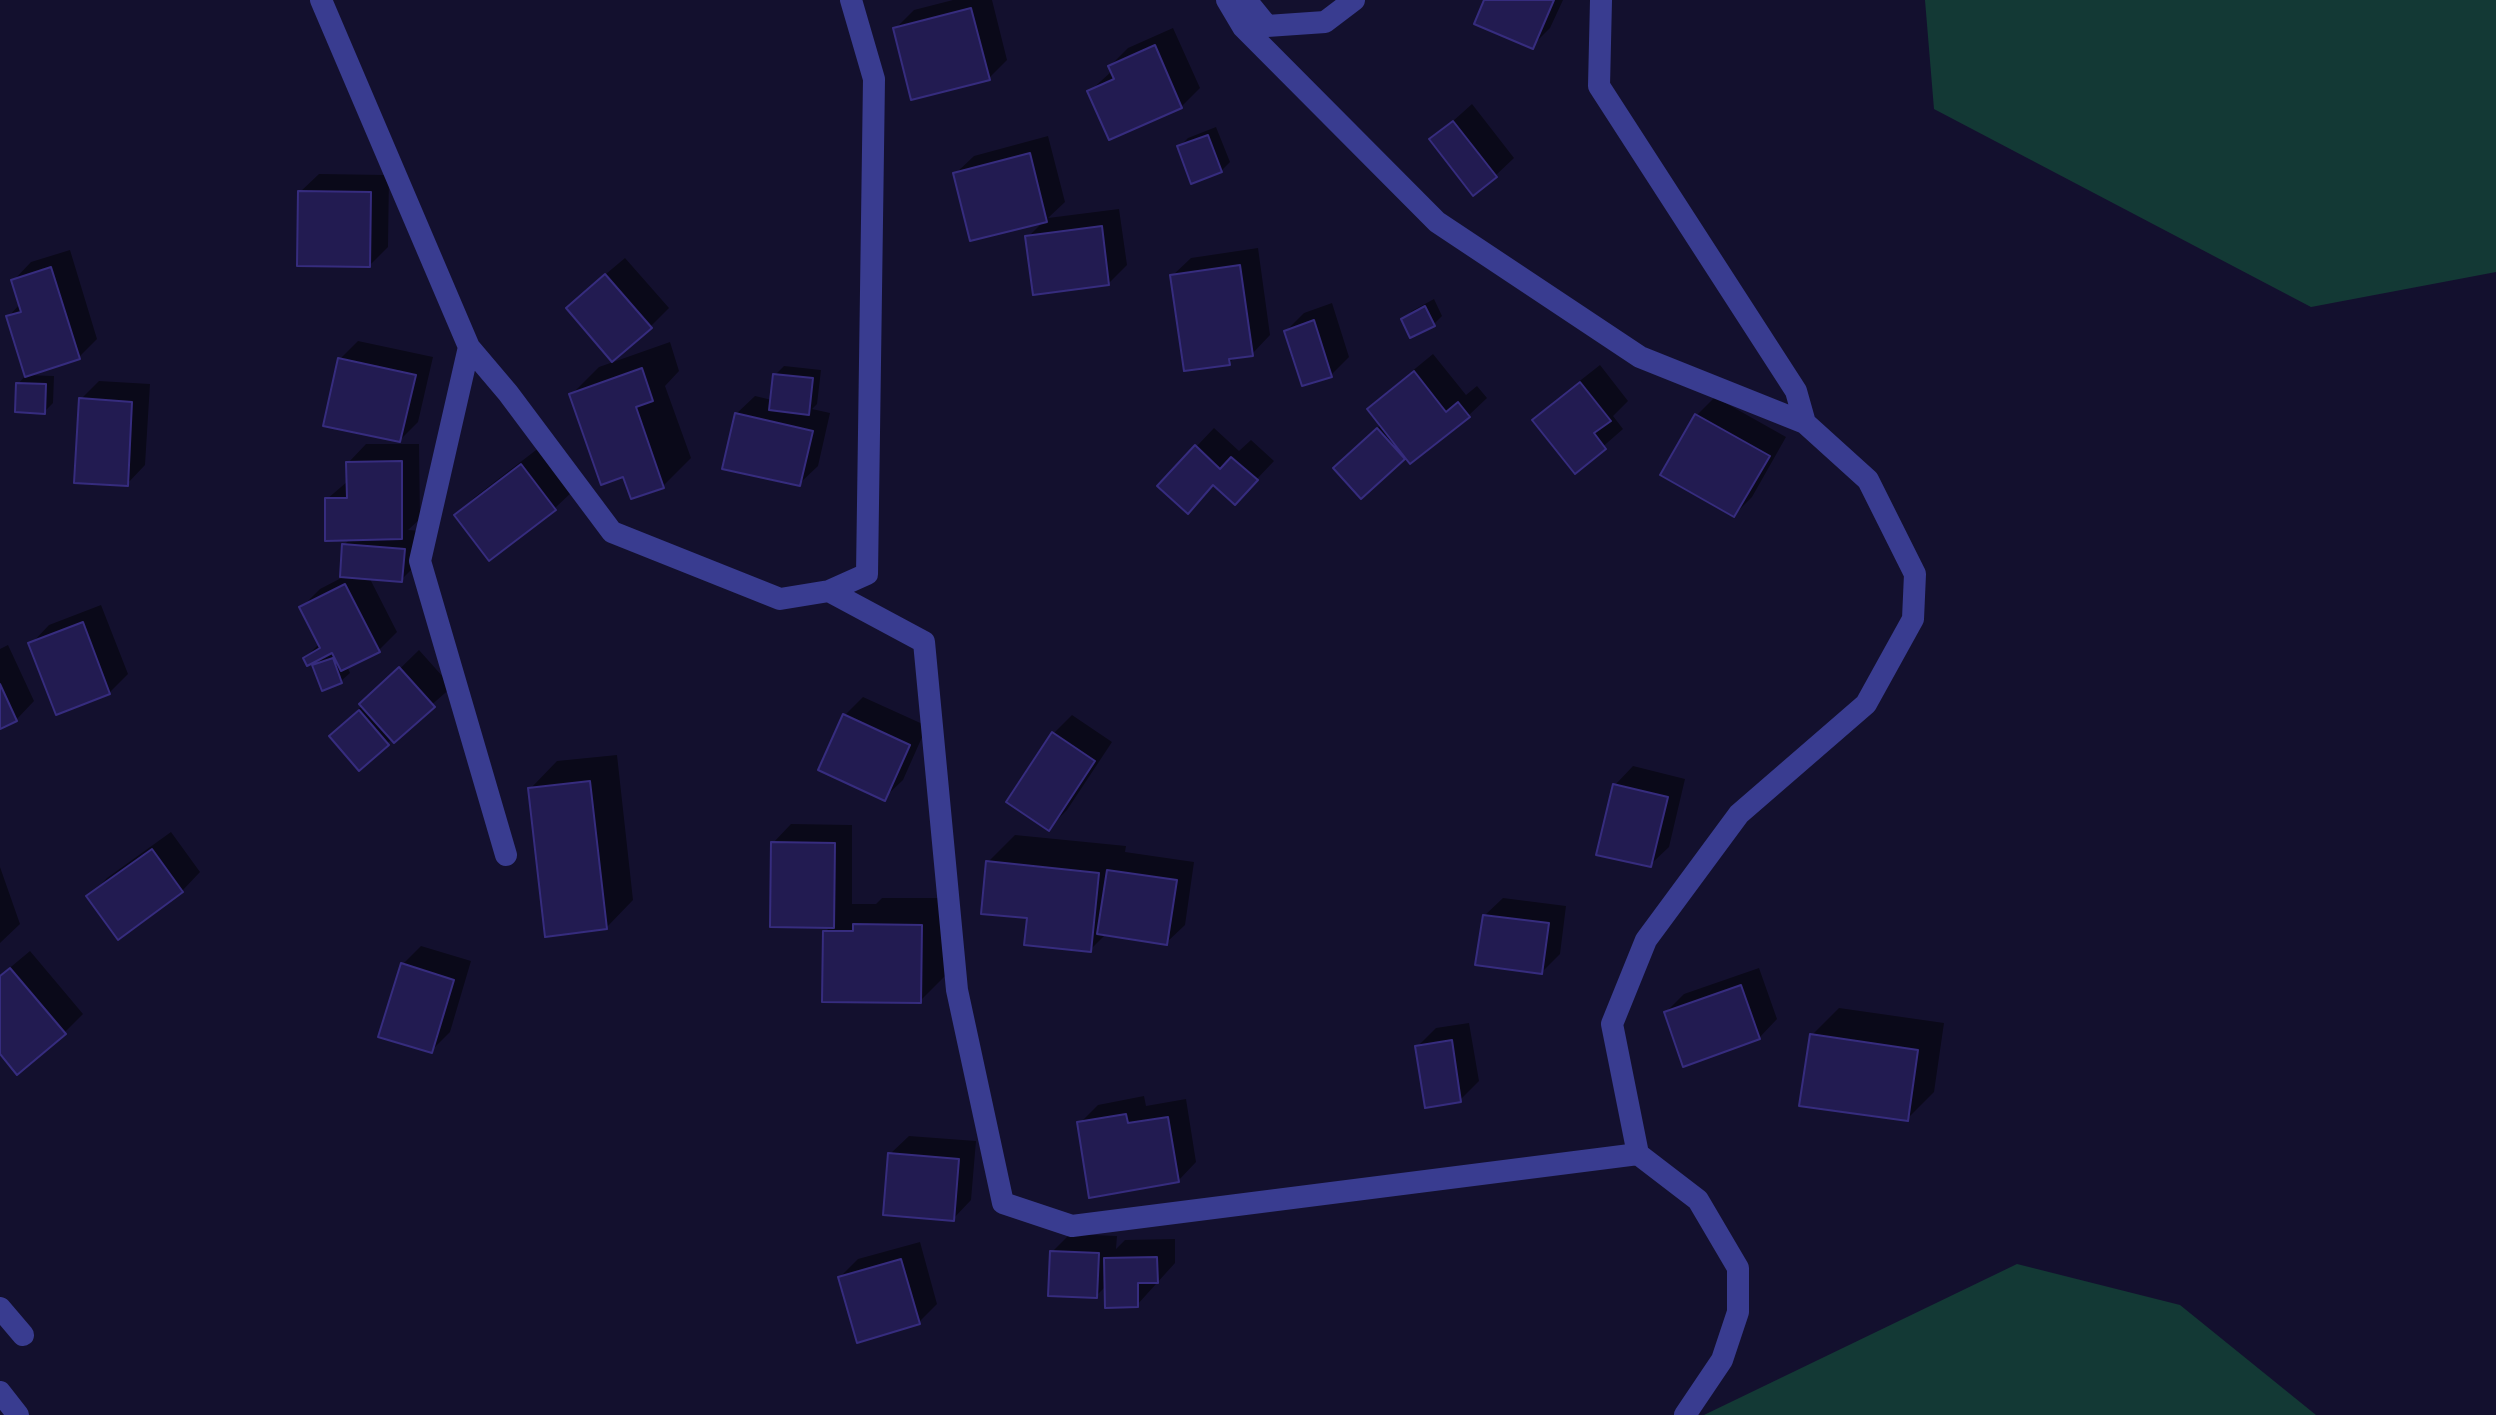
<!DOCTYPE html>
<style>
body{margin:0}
canvas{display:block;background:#13102e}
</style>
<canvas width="2496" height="1415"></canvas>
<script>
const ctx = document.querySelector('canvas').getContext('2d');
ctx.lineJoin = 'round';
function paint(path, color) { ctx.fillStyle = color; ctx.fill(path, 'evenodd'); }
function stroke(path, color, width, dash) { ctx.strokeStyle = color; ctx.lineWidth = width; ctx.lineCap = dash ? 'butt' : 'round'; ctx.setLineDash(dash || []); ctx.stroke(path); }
const green = new Path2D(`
 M1925,0H2496V272L2311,307L1934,109Z
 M2017,1264L2180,1305L2316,1415H1704Z`);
const shadow = new Path2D(`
 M953,0H992L1007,60L988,79L895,29L914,10Z
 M1486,0H1563L1550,28L1532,46Z
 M1173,28L1200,88L1181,107L1090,91L1112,71L1110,66L1128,48Z
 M1472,104L1514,158L1495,176L1432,140Z
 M1216,127L1230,162L1221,171L1179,147L1188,138Z
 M1048,136L1065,202L1048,218L1119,209L1127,265L1108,284L1028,237L1044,221L955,174L974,156Z
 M319,174L389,175L388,247L370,265L300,192Z
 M1258,248L1270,335L1252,354L1236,356L1229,363L1172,276L1191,258Z
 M70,250L97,339L79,357L8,317L20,304L13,281L31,262Z
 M625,258L669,308L650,327L587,290Z
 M1434,299L1442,316L1434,324L1403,320L1412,311Z
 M1332,303L1349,357L1331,375L1286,331L1304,313Z
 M358,341L433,357L418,422L400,440L340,359Z
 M670,342L679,371L665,386L691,458L663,486L633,497L624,474L571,395L599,367Z
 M1433,354L1466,395L1477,386L1487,398L1468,416L1406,455L1361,496L1353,450L1382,424L1370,409L1388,391Z
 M1600,365L1628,401L1613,416L1623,429L1575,471L1535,421L1553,402Z
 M784,366L821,370L817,404L812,409L830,413L818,466L799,484L736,414L755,396L772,400L775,375Z
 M26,375L54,376L53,403L44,412L18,384Z
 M99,381L150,384L145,465L127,484L81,399Z
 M1715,397L1786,437L1752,497L1734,515L1697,415Z
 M1214,428L1239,451L1251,440L1274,461L1235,502L1196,447Z
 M366,444H419L420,519L408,530L422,531L419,562L401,580L369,577L397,632L379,650L347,666L350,673L341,681L315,666L325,656L305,658L320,643L302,607L320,589L347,575L344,545L351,538L327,499L348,481V463Z
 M540,447L573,491L554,509L456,515L475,497Z
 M101,605L128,674L109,693L31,644L49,625Z
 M8,645L34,701L16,720L0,727V649Z
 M419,650L452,687L359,768L331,736Z
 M863,697L927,726L903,780L884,798L845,715Z
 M1072,715L1112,742L1067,810L1049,828L1053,734Z
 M617,755L633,900L606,928L530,789L557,761Z
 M1633,766L1685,779L1669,847L1650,865L1615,785Z
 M791,824L852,825V904H876L882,898H949L947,974L920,1001L825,932L831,926L773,843Z
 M171,832L200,872L182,891L89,897L107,878Z
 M1015,835L1126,846L1125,852L1194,862L1185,925L1166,943L1106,934L1090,950L1029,916L988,862Z
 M0,867L20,924L0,943Z
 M1503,898L1566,906L1560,954L1542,972L1484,916Z
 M421,946L471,961L450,1032L431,1051L403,964Z
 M30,951L83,1014L64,1033L0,1051V976Z
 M1759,968L1777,1019L1759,1038L1666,1012L1684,994Z
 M1839,1008L1944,1023L1934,1092L1907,1119L1812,1035Z
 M1469,1023L1479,1081L1460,1100L1417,1047L1436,1028Z
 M1144,1096L1146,1106L1186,1099L1196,1162L1178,1181L1080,1123L1098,1105Z
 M909,1136L976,1141L971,1200L953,1219L890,1154Z
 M1070,1234L1117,1236L1116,1249L1125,1240L1175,1239V1263L1137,1305L1107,1285L1096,1296L1052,1252Z
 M920,1242L937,1304L919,1322L840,1277L858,1259Z`);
const building = new Path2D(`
 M1484,0H1554L1533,49L1474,24Z
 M971,8L990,80L911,100L893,28Z
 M1155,45L1182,108L1109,140L1087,91L1114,79L1108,66Z
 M1453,121L1497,177L1473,196L1429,139Z
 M1208,135L1222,172L1191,184L1177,146Z
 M1030,153L1047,222L970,241L953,173Z
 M298,191L371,192L370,267L297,266Z
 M1102,226L1109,285L1033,295L1025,236Z
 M1240,265L1253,356L1229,359L1230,365L1184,371L1170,275Z
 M51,267L80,359L25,377L6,316L21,312L11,280Z
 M605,274L652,328L612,362L566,308Z
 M1425,306L1435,326L1410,338L1401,319Z
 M1314,320L1332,377L1302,386L1284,331Z
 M338,358L416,375L400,442L323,426Z
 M642,368L653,401L636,407L664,488L631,499L623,477L601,485L569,394Z
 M1414,371L1446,412L1458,402L1470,417L1410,464L1367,409Z
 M773,374L813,378L809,415L769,410Z
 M1580,382L1611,421L1594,433L1606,449L1575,474L1532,420Z
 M16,383L46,384L45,414L15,412Z
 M79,398L132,402L128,486L74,483Z
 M735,413L813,431L800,486L722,469Z
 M1695,414L1770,456L1734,517L1660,475Z
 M1377,428L1405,459L1361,499L1333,468Z
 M1195,445L1220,469L1231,457L1258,480L1235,505L1213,485L1188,514L1157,486Z
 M402,461V539L325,541V498H347L346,462Z
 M521,464L556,510L489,561L454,515Z
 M342,544L405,549L402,582L340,577Z
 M345,584L380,652L341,671L332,653L307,666L303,658L320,648L299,607Z
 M83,622L110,694L56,715L28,643Z
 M333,658L342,683L322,691L312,665Z
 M399,667L435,707L394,743L359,704Z
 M0,684L17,721L0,729Z
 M359,710L389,745L359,771L329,736Z
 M843,714L910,745L885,801L818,770Z
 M1052,732L1095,761L1049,831L1006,802Z
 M590,781L607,929L545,937L528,788Z
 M1613,784L1668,797L1651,867L1596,855Z
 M771,842L835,843L834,928L770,927Z
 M152,849L183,892L118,940L86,896Z
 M986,861L1099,873L1091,952L1024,945L1027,918L981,914Z
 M1107,870L1177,880L1167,945L1097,934Z
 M1483,915L1549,923L1542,974L1475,965Z
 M853,924L922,925L921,1003L822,1002L823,931H853Z
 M401,963L454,980L432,1053L378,1037Z
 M10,968L66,1034L17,1075L0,1054V976Z
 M1741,985L1760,1039L1683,1067L1664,1012Z
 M1810,1034L1918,1050L1908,1121L1799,1106Z
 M1452,1040L1461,1102L1425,1108L1415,1046Z
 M1126,1114L1128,1123L1168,1117L1179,1182L1089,1198L1077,1122Z
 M888,1153L959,1159L954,1221L883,1215Z
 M1050,1251L1099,1253L1097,1298L1048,1296Z
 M1157,1257L1158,1283H1138V1307L1105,1308L1104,1258Z
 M901,1259L920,1324L857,1343L838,1277Z`);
const minor = new Path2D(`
 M321,0L469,347L508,393L612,532L780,599L829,591L867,574L874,79L851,0
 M1227,0L1243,27L1437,222L1640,357L1805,423
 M1246,0L1267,26L1325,22L1354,0
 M1601,0L1599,86L1796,391L1805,423L1868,480L1915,574L1913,619L1866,704L1739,814L1646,940L1612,1024L1638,1154L1698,1200L1738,1268V1312L1722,1360L1685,1415
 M469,347L420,561L506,855
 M829,591L924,642L957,990L1003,1203L1072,1226L1638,1154
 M0,1308L23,1335
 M0,1392L18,1415`);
paint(green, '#133935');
paint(shadow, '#0007');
paint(building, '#221b51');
stroke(building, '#362c7e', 2);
stroke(minor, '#393c90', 22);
</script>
